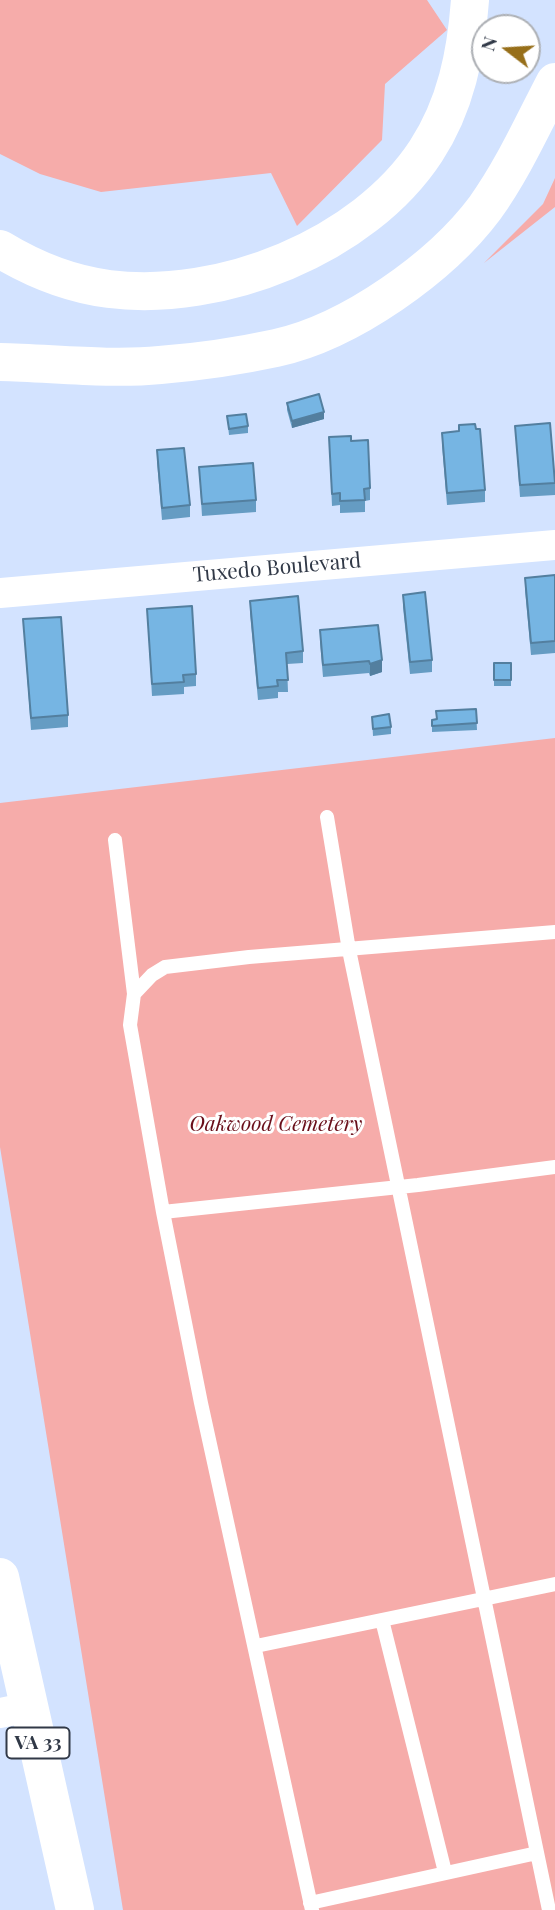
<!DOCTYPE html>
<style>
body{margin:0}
#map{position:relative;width:555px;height:1910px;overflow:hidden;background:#d3e3ff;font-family:"Playfair Display",serif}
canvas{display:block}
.north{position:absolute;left:471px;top:14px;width:70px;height:70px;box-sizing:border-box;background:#fff;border:2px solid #adb0b5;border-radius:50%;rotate:287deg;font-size:19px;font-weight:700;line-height:28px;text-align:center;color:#313947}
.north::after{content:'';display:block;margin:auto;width:24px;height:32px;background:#976f1a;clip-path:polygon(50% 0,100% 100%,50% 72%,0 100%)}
</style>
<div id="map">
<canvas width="555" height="1910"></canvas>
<div class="north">N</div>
</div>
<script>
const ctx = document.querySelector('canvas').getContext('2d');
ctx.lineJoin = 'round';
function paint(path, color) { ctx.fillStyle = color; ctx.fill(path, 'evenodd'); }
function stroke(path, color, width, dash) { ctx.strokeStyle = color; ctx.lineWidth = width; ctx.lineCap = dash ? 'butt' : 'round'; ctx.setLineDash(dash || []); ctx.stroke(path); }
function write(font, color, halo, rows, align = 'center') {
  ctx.font = font + ' "Playfair Display",serif'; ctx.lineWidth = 6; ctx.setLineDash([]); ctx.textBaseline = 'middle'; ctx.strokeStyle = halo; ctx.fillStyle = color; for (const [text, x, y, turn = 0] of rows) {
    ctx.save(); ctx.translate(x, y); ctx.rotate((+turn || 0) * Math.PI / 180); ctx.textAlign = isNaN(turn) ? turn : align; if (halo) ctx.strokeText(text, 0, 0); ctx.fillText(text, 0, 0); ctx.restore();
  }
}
const green = new Path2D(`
 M0,0H427L447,30L385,84L382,140L297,226L271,173L101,192L40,174L0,154Z
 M555,178V207L484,263L543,204Z
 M555,738V1910H123L0,1147V803Z`);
const service = new Path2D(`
 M327,817L349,950L549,1910
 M115,840L134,994L130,1025L163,1212L201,1403L312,1910
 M134,994L152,975L165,967L249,957L555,932
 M163,1212L418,1185L555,1167
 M382,1620L445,1872
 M256,1646L555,1584
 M310,1903L537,1853`);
const minor = new Path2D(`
 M0,593L555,545
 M0,1713L30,1707`);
const primary = new Path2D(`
 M0,1577L75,1910`);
const motorway = new Path2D(`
 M0,249C33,269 70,284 109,289C221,303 363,247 426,151C456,105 466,54 470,0
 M0,362C51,363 109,370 160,365C198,362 239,356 276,348C350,332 441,267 485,208C513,169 533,124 555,82`);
const wall = new Path2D(`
 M287,403L324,419L292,428L287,410Z
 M227,416L248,426V433L229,435Z
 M515,426L555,481V495L520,497Z
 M459,431L485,490V502L447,505L442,445V433Z
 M329,437L351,441L370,488V500L365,501V512L340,513V505L332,506Z
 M157,450L190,505V517L162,520L157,462Z
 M199,467L256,500V512L202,516Z
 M555,575V653L531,655L525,590V578Z
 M403,595L432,660V672L410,674L403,607Z
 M250,601L303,651V663L287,664L288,692H278V698L258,700L250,613Z
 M147,609L196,674V686L184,687V694L152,696Z
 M23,619L68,715V727L31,730Z
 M378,625L382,672L370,676L369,673L323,677L320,642V630Z
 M494,663H511V686H494Z
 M476,709L477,730L432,732V720Z
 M372,717L391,727V734L373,736Z`);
const shadedWall = new Path2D(`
 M324,412V419L292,428V421Z
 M382,660V672L370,676V664Z`);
const building = new Path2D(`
 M319,394L324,412L292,421L287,403Z
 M246,414L248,426L229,429L227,416Z
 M550,423L555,483L520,485L515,426Z
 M475,424L476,429H480L485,490L447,493L442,433L459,431V425Z
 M351,436V441L368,440L370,488L364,489L365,500L340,501V493L332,494L329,437Z
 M184,448L190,505L162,508L157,450Z
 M253,463L256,500L202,504L199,467Z
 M555,575V641L531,643L525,578Z
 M425,592L432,660L410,662L403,595Z
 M298,596L303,651L286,653L288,680H277L278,686L258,688L250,601Z
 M192,606L196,674L183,675L184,682L152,684L147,609Z
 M61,617L68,715L31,718L23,619Z
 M378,625L382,660L370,664L369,661L323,665L320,630Z
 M494,663H511V680H494Z
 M476,709L477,723L432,726V720L437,719L436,711Z
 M389,714L391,727L373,729L372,717Z`);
const shields = [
 [38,1743,63]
];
const shieldNames = [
 ["VA 33",38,1743]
];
const streetNames = [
 ["Tuxedo Boulevard",277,568,-5]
];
const parkNames = [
 ["Oakwood Cemetery",276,1124]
];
paint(green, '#f6acaa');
stroke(service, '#fff', 14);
stroke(minor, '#fff', 30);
stroke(primary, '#fff', 38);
stroke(motorway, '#fff', 38);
paint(wall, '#659cc3');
paint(shadedWall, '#537f9f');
paint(building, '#76b5e3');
stroke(building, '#537f9f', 2);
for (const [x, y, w] of shields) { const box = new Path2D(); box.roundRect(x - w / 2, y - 15.5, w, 31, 5); ctx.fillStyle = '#fff'; ctx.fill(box); stroke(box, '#313947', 2); }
write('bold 19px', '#313947', null, shieldNames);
write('21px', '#313947', '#fff', streetNames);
write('italic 21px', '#690e19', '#fff', parkNames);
</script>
